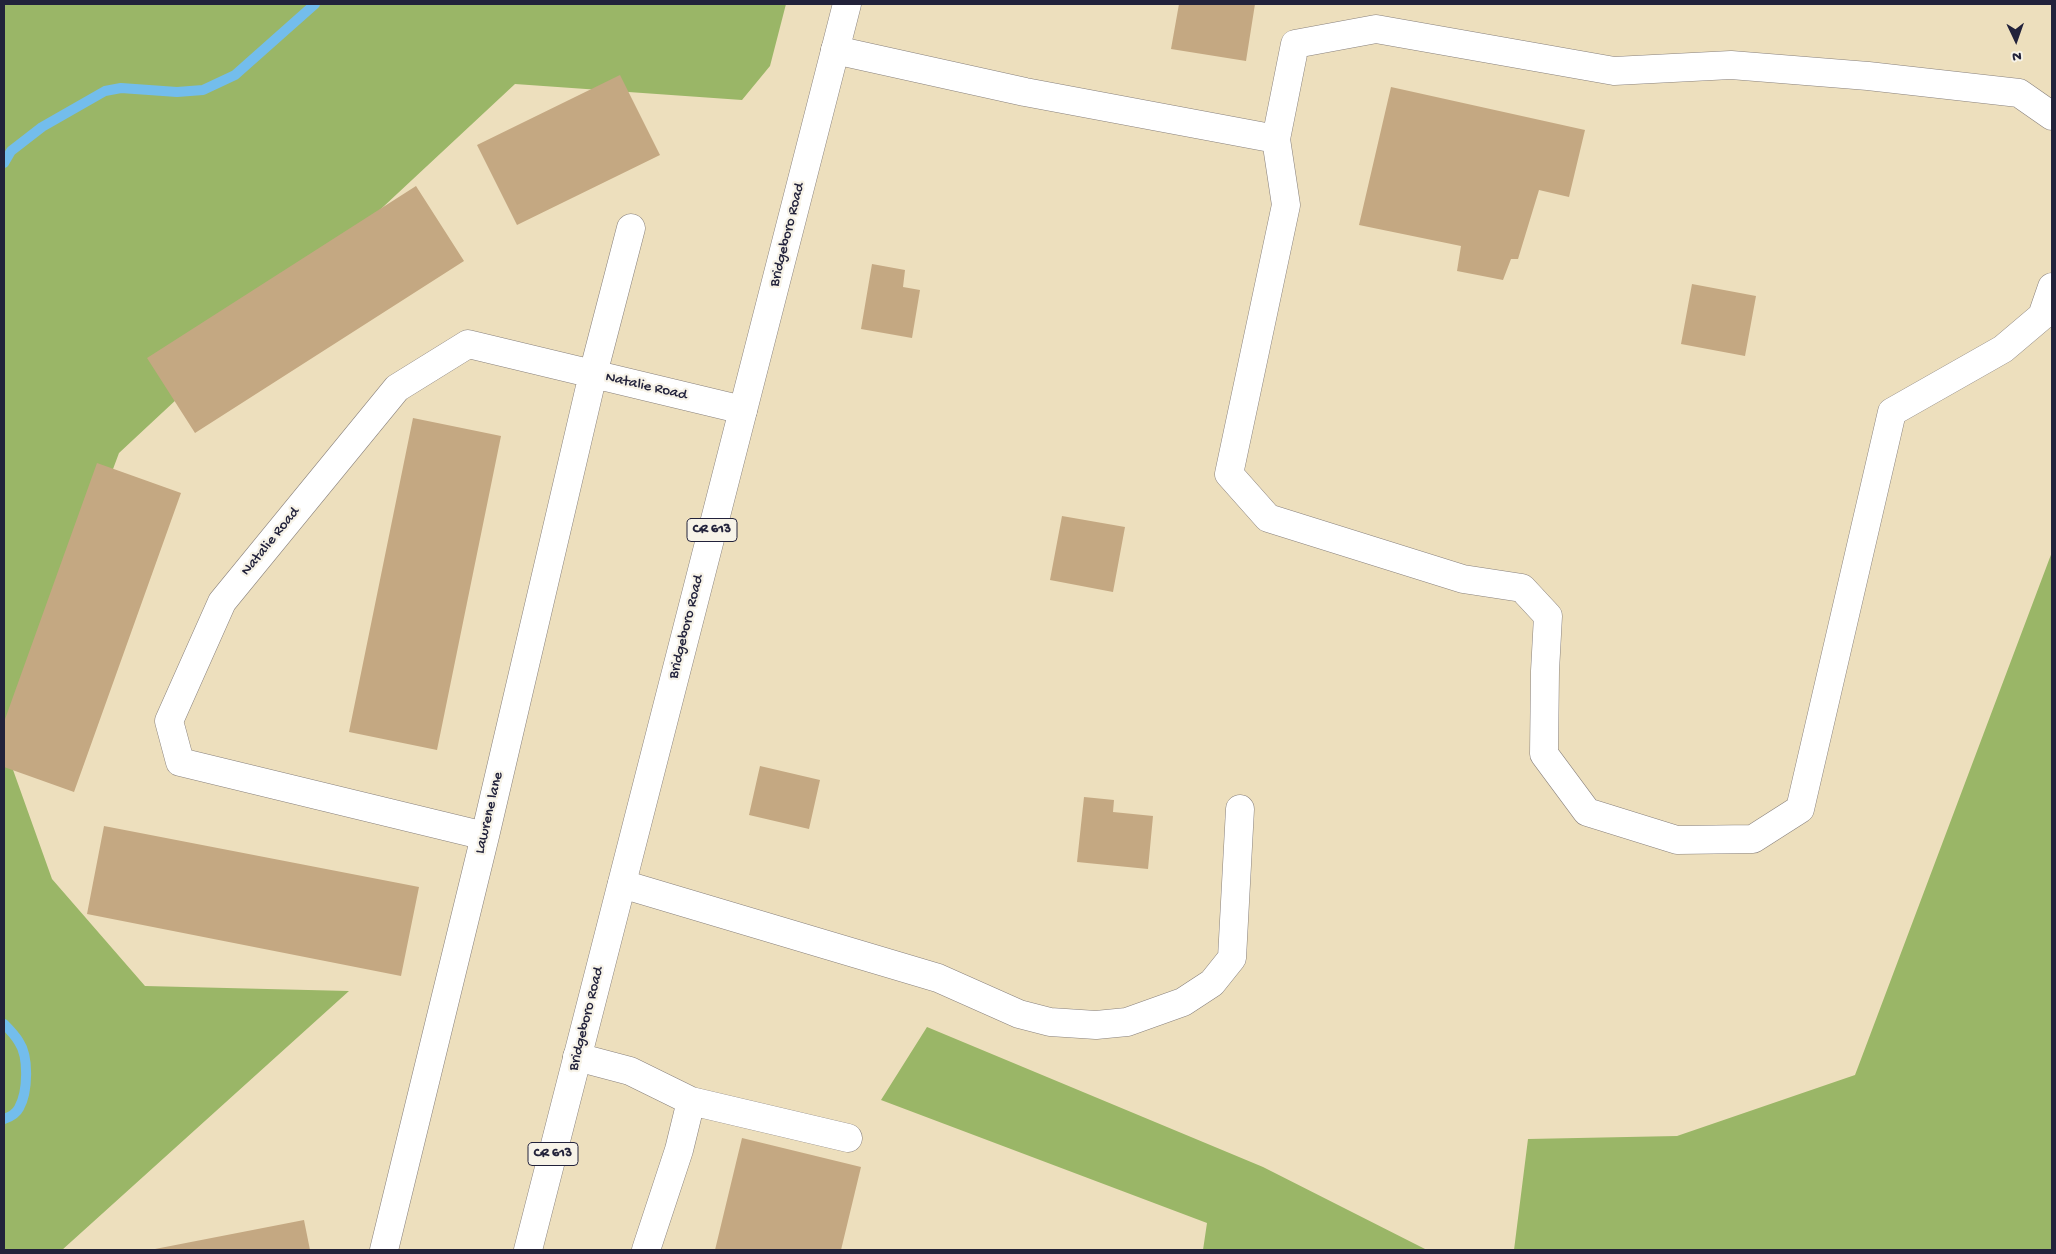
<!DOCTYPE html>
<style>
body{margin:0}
#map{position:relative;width:2056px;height:1254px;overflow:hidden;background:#eddfbd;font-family:"Gochi Hand",sans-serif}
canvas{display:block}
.frame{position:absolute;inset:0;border:5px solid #22223b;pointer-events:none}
.north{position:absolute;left:1991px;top:15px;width:50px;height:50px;-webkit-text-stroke:4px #f7f3e8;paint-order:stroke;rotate:177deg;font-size:14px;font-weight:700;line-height:20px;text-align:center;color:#22223b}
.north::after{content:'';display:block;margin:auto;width:18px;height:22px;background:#22223b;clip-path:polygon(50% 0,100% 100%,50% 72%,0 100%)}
</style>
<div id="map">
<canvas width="2056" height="1254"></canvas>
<div class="frame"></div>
<div class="north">N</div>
</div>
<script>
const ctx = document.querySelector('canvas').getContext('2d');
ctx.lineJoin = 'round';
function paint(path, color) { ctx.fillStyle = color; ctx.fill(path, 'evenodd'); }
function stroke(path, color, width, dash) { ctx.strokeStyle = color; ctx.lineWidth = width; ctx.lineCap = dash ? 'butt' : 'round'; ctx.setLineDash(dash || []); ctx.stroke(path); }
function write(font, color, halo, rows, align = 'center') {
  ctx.font = font + ' "Gochi Hand",sans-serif'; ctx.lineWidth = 4.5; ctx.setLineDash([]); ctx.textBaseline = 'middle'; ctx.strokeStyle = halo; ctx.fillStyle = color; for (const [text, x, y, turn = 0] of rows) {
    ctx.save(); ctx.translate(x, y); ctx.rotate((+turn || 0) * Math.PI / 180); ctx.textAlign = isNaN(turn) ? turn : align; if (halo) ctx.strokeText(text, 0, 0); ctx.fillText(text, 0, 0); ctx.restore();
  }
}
const forest = new Path2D(`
 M4,4H786L770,66L742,100L515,84L119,453L7,753L52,879L145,986L349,991L62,1250H4Z
 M2052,552V1250H1514L1528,1139L1677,1136L1855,1075Z
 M927,1027L1263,1167L1427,1250H1203L1207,1223L881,1100Z`);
const stream = new Path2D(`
 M4,163L11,151L42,127L105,91L121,88L177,92L203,90L235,75L315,4
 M4,1024C9,1029 15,1035 19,1042C29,1057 28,1092 19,1108C16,1114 10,1117 4,1119`);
const building = new Path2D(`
 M1179,4H1255L1246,61L1171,49Z
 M620,75L660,155L517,225L477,145Z
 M1391,87L1585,130L1569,197L1539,190L1518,259H1511L1503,280L1457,271L1461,246L1359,225Z
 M416,186L464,261L195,433L147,358Z
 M872,264L905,270L903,287L920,290L912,338L861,329Z
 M1692,284L1756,296L1745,356L1681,344Z
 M413,418L501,436L437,750L349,732Z
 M97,463L181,493L74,792L4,767V722Z
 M1062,516L1125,527L1113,592L1050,580Z
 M760,766L820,780L809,829L749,815Z
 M1084,797L1114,800L1113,812L1153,816L1148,869L1077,862Z
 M104,826L419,887L401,976L87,914Z
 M742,1138L861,1167L841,1250H715Z
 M304,1220L310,1250H155V1249Z`);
const minor = new Path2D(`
 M835,50L1025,92L1276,139L1286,205L1229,474L1268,518L1463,579L1522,588L1548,616L1545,671L1544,754L1587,812L1677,840L1753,839L1800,809L1892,412L2003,349L2042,316L2052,287
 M1276,139L1295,44L1376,29L1614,71L1731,65L1868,76L2019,93L2052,116
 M485,836L180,762L169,721L222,602L397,388L468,344L743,410
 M622,884L938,978L1019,1014L1050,1022L1096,1025L1127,1022L1183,1002L1212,983L1232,958L1240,809
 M577,1057L630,1071L691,1101L848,1138
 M384,1250L485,836L593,374L631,228
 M646,1250L679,1150L691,1101`);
const major = new Path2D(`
 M528,1250L847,4`);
const shields = [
 [712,530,50],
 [553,1154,50]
];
const shieldNames = [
 ["CR 613",712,530],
 ["CR 613",553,1154]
];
const streetNames = [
 ["Bridgeboro Road",788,235,-76],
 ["Natalie Road",646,387,13],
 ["Natalie Road",271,542,-51],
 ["Bridgeboro Road",687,627,-76],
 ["Lawrene lane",490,813,-77],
 ["Bridgeboro Road",587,1019,-76]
];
paint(forest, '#9ab667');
stroke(stream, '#73bdec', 10);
paint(building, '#c4a882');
stroke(minor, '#88807c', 29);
stroke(major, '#88807c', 29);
stroke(minor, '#fff', 28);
stroke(major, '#fff', 28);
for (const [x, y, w] of shields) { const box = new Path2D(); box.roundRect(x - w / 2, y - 11.5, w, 23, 4); ctx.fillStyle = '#f7f3e8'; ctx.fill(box); stroke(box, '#22223b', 1); }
write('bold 14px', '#22223b', null, shieldNames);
write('15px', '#22223b', '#f7f3e8', streetNames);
</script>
